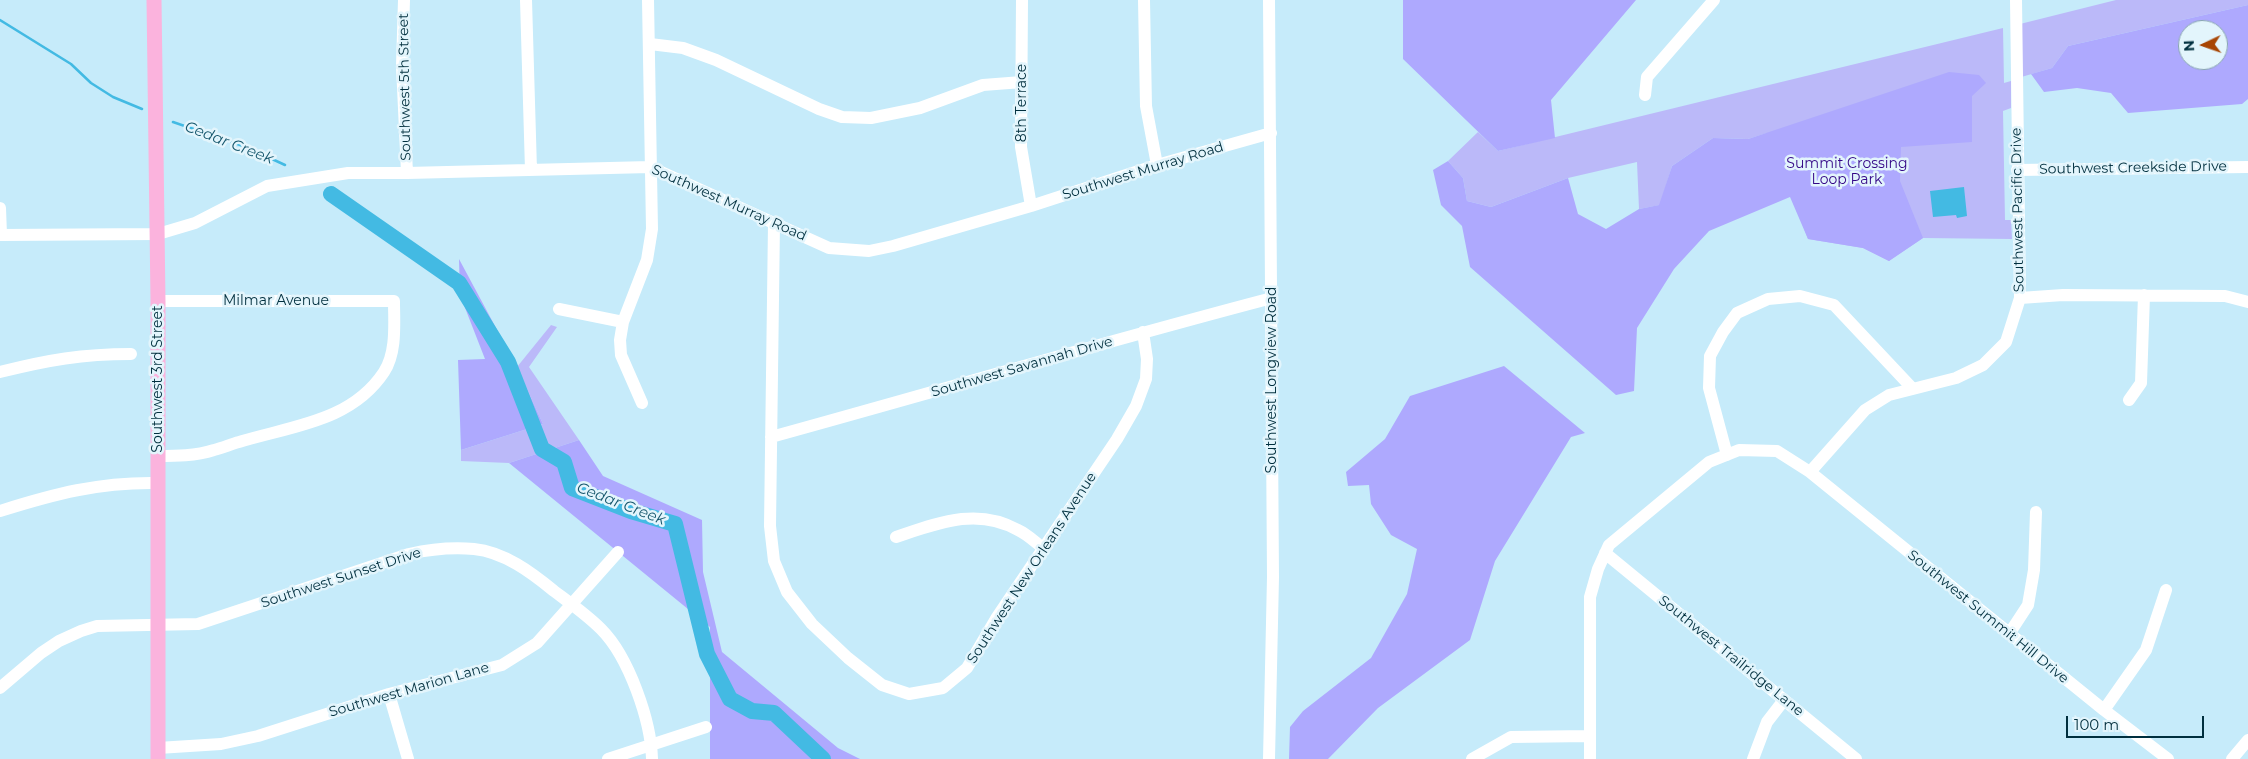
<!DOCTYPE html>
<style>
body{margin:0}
#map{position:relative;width:2248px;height:759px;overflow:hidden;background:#c6ebfa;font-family:Montserrat,sans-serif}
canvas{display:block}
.north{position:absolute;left:2178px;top:20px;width:50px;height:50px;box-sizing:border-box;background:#e3f5fc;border:1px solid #88a6b0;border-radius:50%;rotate:267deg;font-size:14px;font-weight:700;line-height:20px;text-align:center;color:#002f3e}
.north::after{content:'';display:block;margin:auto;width:18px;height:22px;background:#a74504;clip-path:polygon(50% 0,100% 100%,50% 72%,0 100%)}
.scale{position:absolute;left:2066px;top:716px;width:138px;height:22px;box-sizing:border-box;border:2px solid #002f3e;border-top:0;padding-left:6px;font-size:15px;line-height:18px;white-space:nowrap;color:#002f3e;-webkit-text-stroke:4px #e3f5fc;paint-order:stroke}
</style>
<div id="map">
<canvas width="2248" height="759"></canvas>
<div class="north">N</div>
<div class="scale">100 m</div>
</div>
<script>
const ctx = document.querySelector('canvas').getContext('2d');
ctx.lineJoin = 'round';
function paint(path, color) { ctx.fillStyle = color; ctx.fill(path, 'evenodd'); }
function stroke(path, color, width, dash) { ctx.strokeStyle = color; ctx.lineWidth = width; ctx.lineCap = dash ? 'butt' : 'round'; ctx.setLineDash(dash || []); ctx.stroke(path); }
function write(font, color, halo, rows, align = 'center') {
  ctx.font = font + ' Montserrat,sans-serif'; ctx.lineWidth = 5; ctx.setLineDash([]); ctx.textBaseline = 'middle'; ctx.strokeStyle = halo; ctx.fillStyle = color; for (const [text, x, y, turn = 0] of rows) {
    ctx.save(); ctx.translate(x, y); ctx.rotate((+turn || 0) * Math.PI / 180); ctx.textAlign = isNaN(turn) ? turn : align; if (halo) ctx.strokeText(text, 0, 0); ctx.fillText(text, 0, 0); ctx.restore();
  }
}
const green = new Path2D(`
 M2116,0H2248V5L2068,46L2052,68L2018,78L2016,25Z
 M2003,28L2004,83L2011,81V108L2003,111L2005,220H2011L2012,239L1923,238L1889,261L1863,248L1808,239L1767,133L1748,139L1713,138L1672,166L1660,205L1639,209L1637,162L1568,178L1491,207L1467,201L1463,178L1448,161L1478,132L1498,151Z
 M551,325L557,327L529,367L579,440L509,463L461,461V450L543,424L517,367Z`);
const forest = new Path2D(`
 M1403,0H1636L1551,100L1555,138L1498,151L1403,59Z
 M2248,5V99L2242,104L2128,113L2111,93L2077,88L2044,92L2031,74L2052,68L2068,46ZM2188,30H2218V60H2188Z
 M1949,72L1979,75L1986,83L1972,96V142L1901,147L1900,181L1923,238L1889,261L1863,248L1808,239L1790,197L1709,231L1674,269L1637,328L1634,391L1616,395L1470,267L1462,226L1441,205L1433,170L1448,161L1463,178L1467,201L1491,207L1568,178L1578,214L1606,229L1639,209L1659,205L1672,166L1713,138L1748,139Z
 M459,259L517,367L543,424L461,450L458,360L485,359L460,295Z
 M1504,366L1585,433L1571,437L1495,561L1470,640L1378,708L1328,759H1289L1290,727L1303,711L1371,658L1407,594L1417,549L1391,535L1371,504L1369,485L1348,486L1346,472L1385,439L1410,396Z
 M579,440L603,476L702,520L703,572L722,652L838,748L860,759H710V627L509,463Z`);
const water = new Path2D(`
 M1964,187L1967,216L1957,218L1956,215L1933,217L1930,191Z`);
const stream = new Path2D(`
 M0,20L71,64L91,83L113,97L142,109
 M173,122L246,147L285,165`);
const river = new Path2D(`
 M331,194L459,283L508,362L542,449L564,462L572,488L631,511L675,524L707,654L730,699L752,711L774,713L823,759`);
const minor = new Path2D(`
 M404,0L402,66L407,173
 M526,0L531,170
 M1022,0L1021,147L1031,206
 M1144,0L1146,106L1157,165
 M650,44L683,48L716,60L819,109L842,117L871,118L920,108L983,85L1022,82
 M1645,95L1647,77L1714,0
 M2017,170L2248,167
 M0,208L1,235
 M774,223L770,526L774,561L787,592L812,624L848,658L882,685L909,694L943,688L967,668L997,617L1117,439L1136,406L1146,379L1147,359L1143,332
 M0,235L158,234L195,223L267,186L348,173H407L650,167L829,248L869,251L893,246L1031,206L1157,165L1271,133
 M2020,298L2063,295L2225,296L2248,302
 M559,309L623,322
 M0,372C48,360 82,354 131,354
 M2129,400L2141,383L2144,295
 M642,403L621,355L620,340L623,322L647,260L652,229L648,0
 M771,437C938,391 1104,342 1272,298
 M1727,455L1709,388L1710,356L1723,332L1737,313L1768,299L1800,296L1834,305L1913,389
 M157,456C176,456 195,456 214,450C223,448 231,444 239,442C291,426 351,422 384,372C397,352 394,323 394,301H158
 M1810,472L1865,410L1889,395L1956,378L1983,365L2006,342L2020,298L2016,0
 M0,511C54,494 99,482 157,483
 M896,537C938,523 977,507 1018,530C1027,534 1035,542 1043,548
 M1605,553L1856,759
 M2009,634L2028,605L2034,570L2036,512
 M0,688L41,653L59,641L81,631L97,626L198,624L409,554C431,549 451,547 474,549C504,552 531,572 554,591C570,603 587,615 601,629C629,657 651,721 652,759
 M389,694L408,759
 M2104,710L2146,650L2166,590
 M158,748L221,744L258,736L389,694L502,665L537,643L618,552
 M608,759L706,727
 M1269,759L1273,577L1269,0
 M1472,759L1511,737L1590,736
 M1590,759V597L1598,569L1609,545L1709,462L1739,450L1777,451L1810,472L2104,710L2168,759
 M1753,759L1767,722L1784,700
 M2232,759L2248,740`);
const major = new Path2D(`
 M154,0L158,301V759`);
const streetNames = [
 ["Southwest 5th Street",405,87,-91],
 ["8th Terrace",1022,103,-90],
 ["Southwest Creekside Drive",2133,168,-1],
 ["Southwest Murray Road",1143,171,-17],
 ["Southwest Murray Road",729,203,24],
 ["Southwest Pacific Drive",2018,210,-91],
 ["Milmar Avenue",276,301],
 ["Southwest Savannah Drive",1022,367,-16],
 ["Southwest 3rd Street",158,379,-90],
 ["Southwest Longview Road",1272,380,-90],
 ["Southwest New Orleans Avenue",1032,568,-57],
 ["Southwest Sunset Drive",341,578,-18],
 ["Southwest Summit Hill Drive",1988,617,39],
 ["Southwest Trailridge Lane",1731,656,39],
 ["Southwest Marion Lane",409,690,-16]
];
const parkNames = [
 ["Summit Crossing",1847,164],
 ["Loop Park",1847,180]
];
const waterNames = [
 ["Cedar Creek",229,143,21],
 ["Cedar Creek",621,504,21]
];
paint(green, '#bbb9f9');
paint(forest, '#aea9fe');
paint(water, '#43bae3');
stroke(stream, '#43bae3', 2.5);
stroke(river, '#43bae3', 16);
stroke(minor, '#fff', 12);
stroke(major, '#fbb3dd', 15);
write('14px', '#002f3e', '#e3f5fc', streetNames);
write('14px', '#330686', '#e3f5fc', parkNames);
write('italic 15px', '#15566c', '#e3f5fc', waterNames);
</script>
